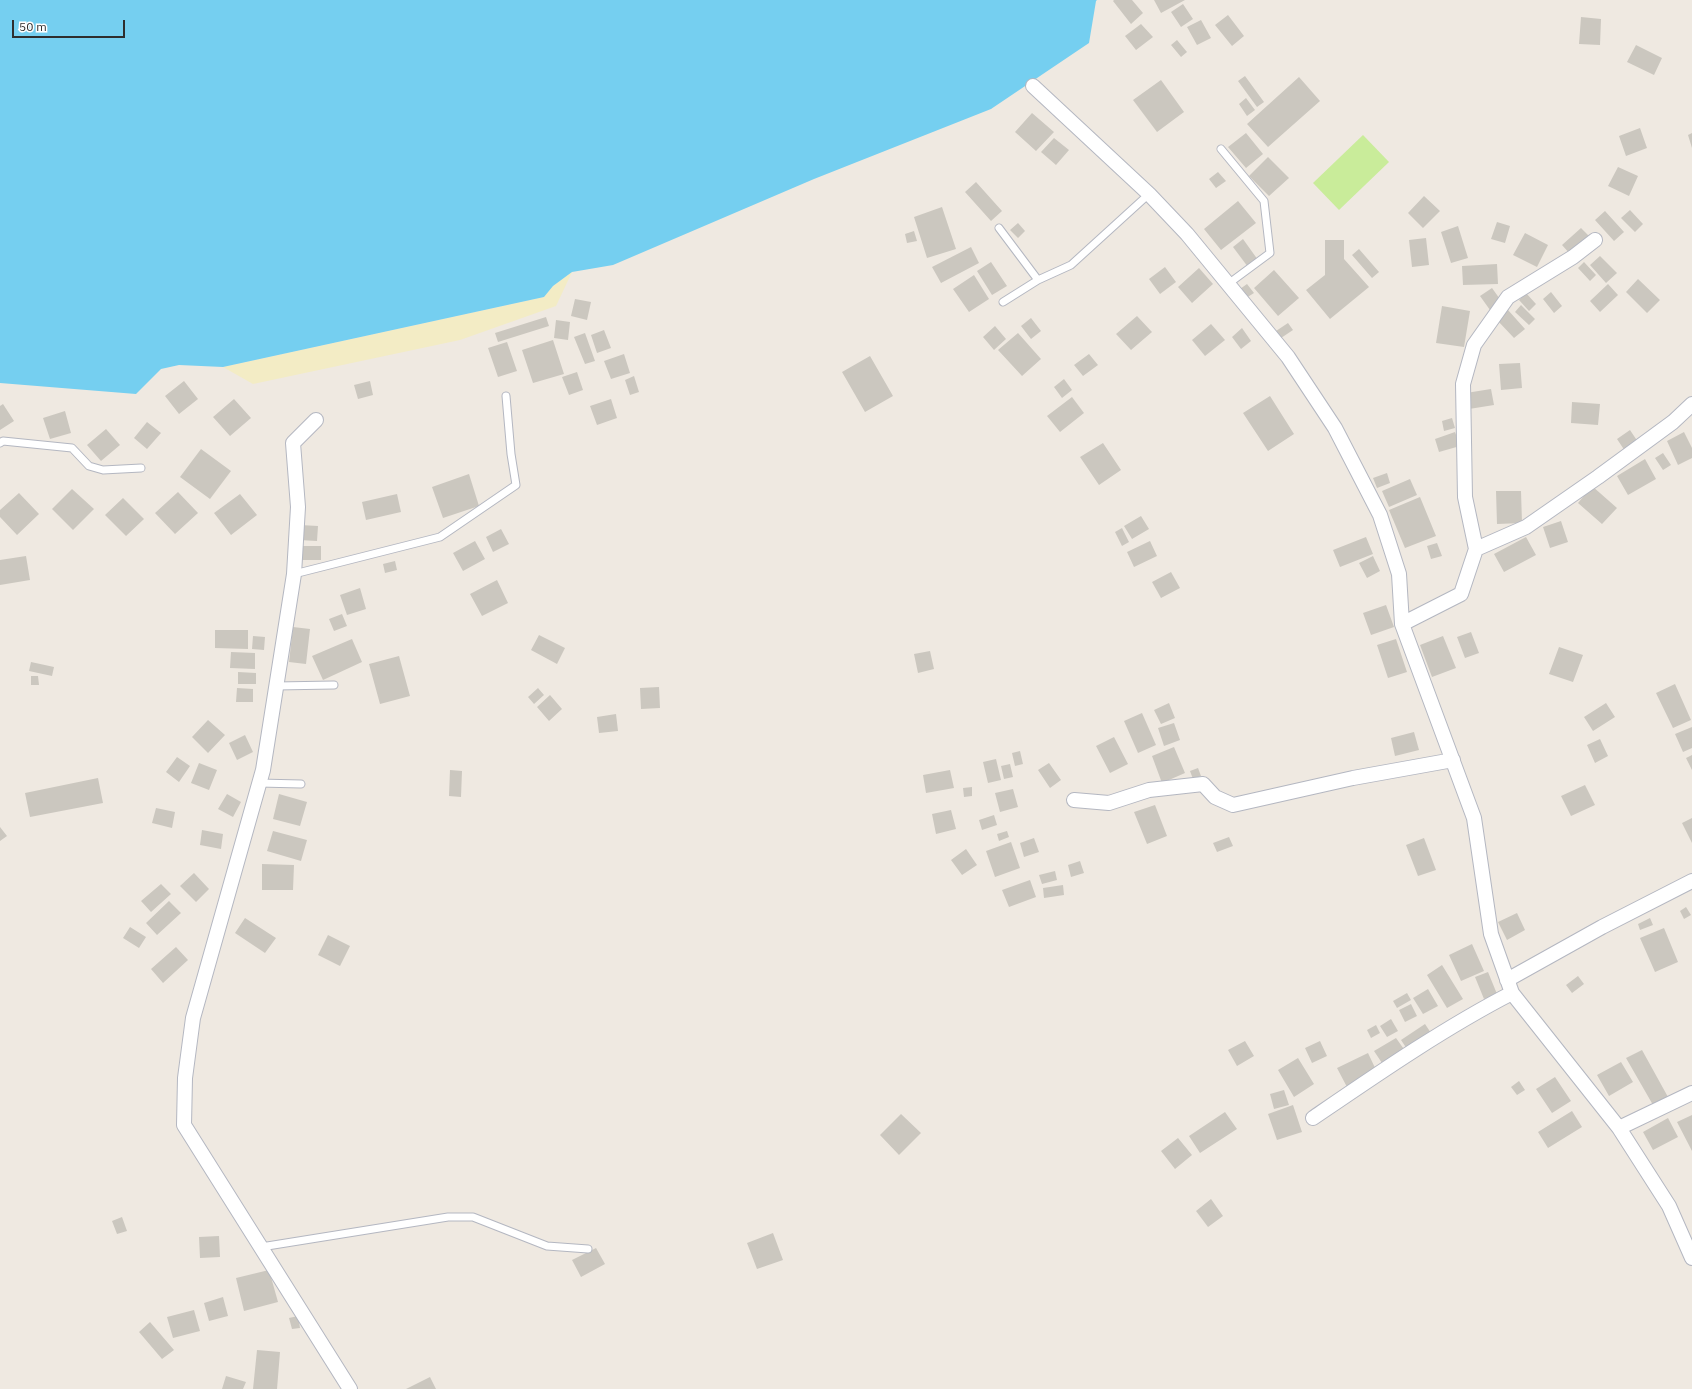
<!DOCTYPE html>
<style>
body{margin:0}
#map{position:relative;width:1692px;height:1389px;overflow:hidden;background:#efe9e1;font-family:"IBM Plex Sans",sans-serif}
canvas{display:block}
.scale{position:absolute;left:12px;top:20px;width:113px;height:18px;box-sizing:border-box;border:2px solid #2e2e2e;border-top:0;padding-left:5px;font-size:12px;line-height:14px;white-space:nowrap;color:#2e2e2e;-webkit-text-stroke:3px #fff;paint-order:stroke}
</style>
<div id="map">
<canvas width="1692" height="1389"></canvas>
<div class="scale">50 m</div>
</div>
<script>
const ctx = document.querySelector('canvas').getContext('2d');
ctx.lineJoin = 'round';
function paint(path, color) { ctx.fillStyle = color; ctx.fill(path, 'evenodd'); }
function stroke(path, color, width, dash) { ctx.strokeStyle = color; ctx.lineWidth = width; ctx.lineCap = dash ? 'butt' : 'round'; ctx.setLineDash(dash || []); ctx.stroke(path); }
const sand = new Path2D(`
 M572,272L556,306L460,340L253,384L223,367L544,297L553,286Z`);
const pitch = new Path2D(`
 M1363,135L1389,162L1339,210L1313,183Z`);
const water = new Path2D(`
 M0,0H1097L1096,1L1089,43L991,109L814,179L613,265L572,272L553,286L544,297L223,367L179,365L161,369L136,394L0,383Z`);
const building = new Path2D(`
 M1114,0H1132L1143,13L1131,24L1113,1Z
 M1154,0H1185L1161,13Z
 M1183,4L1193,19L1181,27L1171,12Z
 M1228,15L1244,36L1232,46L1215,25Z
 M1581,17L1601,19L1600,45L1579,44Z
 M1201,20L1211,38L1197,45L1187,27Z
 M1141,24L1153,37L1136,50L1125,36Z
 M1177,40L1187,52L1181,57L1171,45Z
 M1636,45L1662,58L1654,75L1627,62Z
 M1245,76L1264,102L1257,107L1238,81Z
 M1299,77L1320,101L1268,147L1247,124Z
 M1161,80L1184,112L1157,132L1133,100Z
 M1246,98L1255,110L1247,116L1239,104Z
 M1032,113L1054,132L1036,151L1015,132Z
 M1640,128L1647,148L1626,156L1619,136Z
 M1246,133L1263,154L1246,168L1228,147Z
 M1692,133V148L1688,135Z
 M1054,138L1069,150L1056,165L1041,152Z
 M1268,157L1289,178L1269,196L1249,176Z
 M1618,167L1638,176L1629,196L1608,186Z
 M1218,172L1226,181L1216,188L1209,179Z
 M976,182L1002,211L991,221L965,192Z
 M1424,196L1440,211L1423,228L1408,213Z
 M1238,201L1256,223L1221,250L1204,229Z
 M942,207L956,249L927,258L914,217Z
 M1630,210L1643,224L1635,232L1621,218Z
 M1605,211L1624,232L1614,241L1595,220Z
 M1497,222L1510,226L1505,243L1491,239Z
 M1018,223L1025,231L1018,238L1010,230Z
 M1458,226L1468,258L1451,263L1441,232Z
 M1581,228L1590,237L1571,255L1562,245Z
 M914,231L917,241L907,243L905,234Z
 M1525,233L1548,245L1537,267L1513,255Z
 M1426,238L1429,265L1412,267L1409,240Z
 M1243,239L1258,260L1248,267L1233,247Z
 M1325,240H1344V259L1369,287L1330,319L1306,290L1325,275Z
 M971,247L979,263L941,283L932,267Z
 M1359,249L1379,272L1372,278L1352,255Z
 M1600,256L1617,273L1606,283L1590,265Z
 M991,262L1007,286L992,295L977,271Z
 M1584,262L1596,275L1590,281L1578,268Z
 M1497,264L1498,284L1463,285L1462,266Z
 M1165,267L1176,282L1160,294L1149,279Z
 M1199,268L1213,284L1192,303L1178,287Z
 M1274,270L1299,298L1278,316L1254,288Z
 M974,275L989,299L969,312L953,289Z
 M1638,279L1660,300L1647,313L1626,292Z
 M1247,284L1254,293L1246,298L1240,289Z
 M1608,284L1618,295L1600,312L1590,301Z
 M1492,288L1502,302L1490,310L1480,296Z
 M1551,292L1562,306L1554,313L1543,299Z
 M1526,293L1536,304L1529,311L1519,300Z
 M575,299L591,302L587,320L571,316Z
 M1521,305L1535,319L1529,325L1515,312Z
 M1442,306L1470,311L1464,347L1436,343Z
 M1508,310L1525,329L1514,338L1497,320Z
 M1137,316L1152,332L1131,350L1116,334Z
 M546,317L549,326L498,342L495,333Z
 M1031,318L1041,331L1031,339L1021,326Z
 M556,320L570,322L568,340L554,338Z
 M1288,323L1293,330L1281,338L1276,331Z
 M1211,324L1225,340L1205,356L1192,340Z
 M995,326L1006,339L994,350L983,337Z
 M1242,328L1251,341L1241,349L1232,337Z
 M604,330L611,348L597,353L591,335Z
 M585,333L595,361L585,364L574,337Z
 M1018,333L1041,359L1022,376L998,350Z
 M553,340L564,374L533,383L522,350Z
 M507,342L517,371L498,377L488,348Z
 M624,354L630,373L611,379L604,361Z
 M1089,354L1098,365L1083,376L1074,365Z
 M870,356L893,396L865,412L842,372Z
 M1520,363L1522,388L1501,390L1499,364Z
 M577,372L583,390L569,395L562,377Z
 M634,376L639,392L630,395L625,380Z
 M1064,379L1072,390L1062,398L1054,387Z
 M184,381L198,399L179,414L165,396Z
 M370,381L373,395L358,399L354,385Z
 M1491,389L1494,405L1469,409L1466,393Z
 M1270,396L1294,434L1268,451L1243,413Z
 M1072,397L1084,413L1060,432L1047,416Z
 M234,399L251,418L230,436L213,417Z
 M611,399L617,418L597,425L590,406Z
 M1572,402L1600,404L1598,425L1571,423Z
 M3,404L14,421L0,430V406Z
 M65,411L71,433L50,439L43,418Z
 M1452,418L1455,428L1444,431L1442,421Z
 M147,422L161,433L147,449L134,438Z
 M106,429L120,445L101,461L87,445Z
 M1630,430L1638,442L1625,451L1617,439Z
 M1455,432L1460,446L1439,452L1435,439Z
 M1684,432L1692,448V458L1678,465L1667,441Z
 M1103,443L1121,470L1099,485L1080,457Z
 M201,449L231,471L210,499L180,477Z
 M1663,453L1671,465L1663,470L1655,458Z
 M1645,459L1656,479L1628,495L1617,476Z
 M1387,473L1390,483L1377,488L1373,478Z
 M469,474L479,506L443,518L432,487Z
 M1410,479L1417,495L1389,507L1382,491Z
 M1592,486L1617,508L1602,524L1578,503Z
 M72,489L94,509L73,530L52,509Z
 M1496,491H1521L1522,523L1497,524Z
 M178,492L198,513L175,534L155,513Z
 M19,493L39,514L17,535L0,517V510Z
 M240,494L257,515L231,535L214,513Z
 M397,494L401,512L366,520L362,502Z
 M1420,497L1436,536L1405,548L1389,510Z
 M123,498L144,519L126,536L105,515Z
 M1141,516L1149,529L1132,539L1124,526Z
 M1561,521L1568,542L1550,548L1543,527Z
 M300,525L318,526L317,541L299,540Z
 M1122,528L1129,542L1122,546L1115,532Z
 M501,529L509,544L493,552L486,537Z
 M1366,537L1373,554L1340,567L1333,550Z
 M1526,537L1536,555L1504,572L1494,554Z
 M475,541L485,559L463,571L453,553Z
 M1150,541L1157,556L1134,567L1127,552Z
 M1437,543L1442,556L1431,559L1427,546Z
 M299,546H321V560H299Z
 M26,556L30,580L0,585V560Z
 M1373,556L1380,571L1367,578L1359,563Z
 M395,561L397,570L385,573L383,564Z
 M1171,572L1180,588L1161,598L1152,582Z
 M497,580L508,603L482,616L470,594Z
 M360,588L366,609L347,615L340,595Z
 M1386,605L1394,627L1371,635L1363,613Z
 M342,614L347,626L334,631L329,619Z
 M293,627L310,629L306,664L289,662Z
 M215,630H248V649L215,648Z
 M1471,632L1479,653L1465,658L1457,637Z
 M539,635L565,648L557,664L531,650Z
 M253,636L265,637L264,650L252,649Z
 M1443,636L1456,668L1432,677L1420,645Z
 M352,639L362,662L323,680L312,656Z
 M1396,639L1407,672L1388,678L1377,645Z
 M1559,647L1583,655L1573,682L1549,674Z
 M930,651L934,669L918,673L914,654Z
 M231,652L255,653V669L230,668Z
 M399,656L410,696L380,704L369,664Z
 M31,662L54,667L52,676L29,671Z
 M238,672L256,673V684H238Z
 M31,676H38L39,685H31Z
 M1675,684L1691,720L1673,728L1656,693Z
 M659,687L660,708L641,709L640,688Z
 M237,688L253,689V702H236Z
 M538,688L544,695L534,704L528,697Z
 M550,695L562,709L549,721L537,707Z
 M1169,703L1175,718L1161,724L1154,710Z
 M1606,703L1615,717L1593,731L1584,717Z
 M1142,713L1156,745L1138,753L1124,721Z
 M616,714L618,731L599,733L597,717Z
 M208,720L225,735L208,753L192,737Z
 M1174,723L1180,740L1164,746L1158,728Z
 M1692,727V748L1683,752L1675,734Z
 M1414,732L1419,750L1395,756L1391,738Z
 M245,735L253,752L237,760L229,743Z
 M1114,737L1128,764L1110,773L1096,746Z
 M1600,739L1608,756L1595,763L1587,745Z
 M1174,747L1185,773L1162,783L1152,756Z
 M1020,751L1023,764L1015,766L1012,753Z
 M1692,755V770L1686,758Z
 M177,757L190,766L179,782L166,772Z
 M996,759L1001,780L988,783L983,762Z
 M199,763L217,770L209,790L191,783Z
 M1049,763L1061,780L1050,788L1038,770Z
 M1010,764L1013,777L1004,779L1001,766Z
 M1198,768L1201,776L1193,779L1190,771Z
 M450,770L462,771L461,797L449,796Z
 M950,770L954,788L926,793L923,775Z
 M98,778L103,803L30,817L25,793Z
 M1585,785L1595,805L1571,816L1561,796Z
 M972,787V796L964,797L963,788Z
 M1013,789L1018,807L1000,812L995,793Z
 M227,794L241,802L233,817L218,809Z
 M279,794L307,802L300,826L273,819Z
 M1155,805L1167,836L1147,844L1134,812Z
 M156,808L175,812L172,828L152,823Z
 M951,810L956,829L936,834L932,814Z
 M994,815L997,825L982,830L979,820Z
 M1692,818V843L1682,823Z
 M0,827L7,836L0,841Z
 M202,830L223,834L221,849L200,845Z
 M273,831L307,840L301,861L267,851Z
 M1007,831L1009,837L999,841L997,834Z
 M1229,837L1233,846L1217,852L1213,843Z
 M1034,838L1039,852L1024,857L1020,843Z
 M1424,838L1436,870L1418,876L1406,845Z
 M1011,842L1020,868L995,877L986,851Z
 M966,849L977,865L962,875L951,860Z
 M1080,861L1084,873L1071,877L1068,865Z
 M262,864L294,865L293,890H262Z
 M1055,871L1057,880L1042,884L1039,875Z
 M194,873L209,889L196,902L180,886Z
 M1030,880L1036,897L1009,907L1002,890Z
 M161,884L171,894L151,912L141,901Z
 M1063,885L1064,895L1044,898L1043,888Z
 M169,901L181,913L157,935L146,923Z
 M1686,907L1691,915L1684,919L1680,911Z
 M1517,913L1525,930L1507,940L1498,922Z
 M245,918L276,938L265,953L235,933Z
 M1650,918L1653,925L1640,930L1638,924Z
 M130,927L146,937L139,948L123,938Z
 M1664,928L1678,962L1655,972L1640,938Z
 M328,935L350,946L340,966L318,955Z
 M1472,944L1484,971L1461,981L1449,955Z
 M176,947L188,960L163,983L151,969Z
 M1442,965L1463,999L1447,1008L1427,975Z
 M1488,972L1497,994L1484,999L1475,977Z
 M1578,976L1584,984L1572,993L1566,985Z
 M1428,989L1438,1006L1423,1014L1413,998Z
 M1407,993L1411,1000L1397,1008L1393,1001Z
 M1411,1004L1417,1016L1405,1022L1399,1010Z
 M1391,1019L1398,1031L1387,1037L1380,1026Z
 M1425,1024L1433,1036L1409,1052L1401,1040Z
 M1376,1025L1380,1033L1371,1038L1367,1030Z
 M1396,1038L1406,1052L1384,1066L1374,1051Z
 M1245,1041L1254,1056L1237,1066L1228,1050Z
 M1320,1041L1327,1056L1312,1063L1305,1048Z
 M1642,1050L1668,1097L1653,1105L1626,1058Z
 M1368,1053L1377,1072L1347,1087L1337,1068Z
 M1298,1058L1314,1084L1294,1097L1278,1070Z
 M1621,1062L1633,1082L1609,1096L1597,1075Z
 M1555,1077L1571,1101L1552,1113L1536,1089Z
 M1519,1081L1525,1090L1517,1095L1511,1087Z
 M1284,1090L1289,1105L1274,1109L1270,1094Z
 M1293,1105L1302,1132L1277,1140L1268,1114Z
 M1572,1111L1582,1127L1548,1148L1538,1132Z
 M1225,1112L1237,1129L1200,1153L1189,1136Z
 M901,1114L921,1133L899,1155L880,1135Z
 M1692,1115V1151L1677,1122Z
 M1668,1118L1678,1137L1653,1150L1643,1132Z
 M1178,1138L1192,1155L1175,1169L1161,1151Z
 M1211,1199L1223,1216L1208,1227L1196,1211Z
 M122,1217L127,1231L117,1234L112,1221Z
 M773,1233L783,1260L757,1269L747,1243Z
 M219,1236L220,1257L200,1258L199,1237Z
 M596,1248L605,1264L581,1277L572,1260Z
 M269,1270L278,1302L244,1311L236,1278Z
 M223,1297L228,1316L209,1321L204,1303Z
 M194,1310L200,1331L173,1338L167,1317Z
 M298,1316L300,1328L292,1329L289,1318Z
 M150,1322L174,1350L162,1359L139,1332Z
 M257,1350L280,1352L277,1389H253Z
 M226,1376L246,1382L243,1389H222Z
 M430,1377L436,1389H406Z`);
const lane = new Path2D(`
 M1221,149L1264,201L1270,253L1228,284
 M999,228L1038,280
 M1003,302L1038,280L1071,265L1149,194
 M0,443L3,441L72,448L89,466L103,470L141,468
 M294,574L440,537L516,485L511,454L506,396
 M276,686L334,685
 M259,783L301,784
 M261,1247L448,1217H473L547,1246L588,1249`);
const street = new Path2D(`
 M1033,86L1149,194L1187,234L1288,357L1335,428L1380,515L1399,574L1402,624L1474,818L1491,934L1512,993L1619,1128L1669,1206L1692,1258
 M316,420L293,443L298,507L294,574L263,770L193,1018L185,1078L184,1125L350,1389
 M1476,549L1465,497L1463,384L1474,345L1508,297L1573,257L1595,240
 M1402,624L1461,594L1476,549L1526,527L1598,477L1673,422L1692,404
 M1074,800L1109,803L1149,790L1203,784L1215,797L1233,805L1353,778L1453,760
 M1507,980L1602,927L1692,881
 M1313,1118C1376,1075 1444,1028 1512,993
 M1619,1128L1692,1093`);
paint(sand, '#f3ecc5');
paint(pitch, '#c9ec9a');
paint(water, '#75cff0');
paint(building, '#cbc7bf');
stroke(lane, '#b4b7c1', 9);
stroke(street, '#b4b7c1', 16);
stroke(lane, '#fff', 7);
stroke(street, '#fff', 14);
</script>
